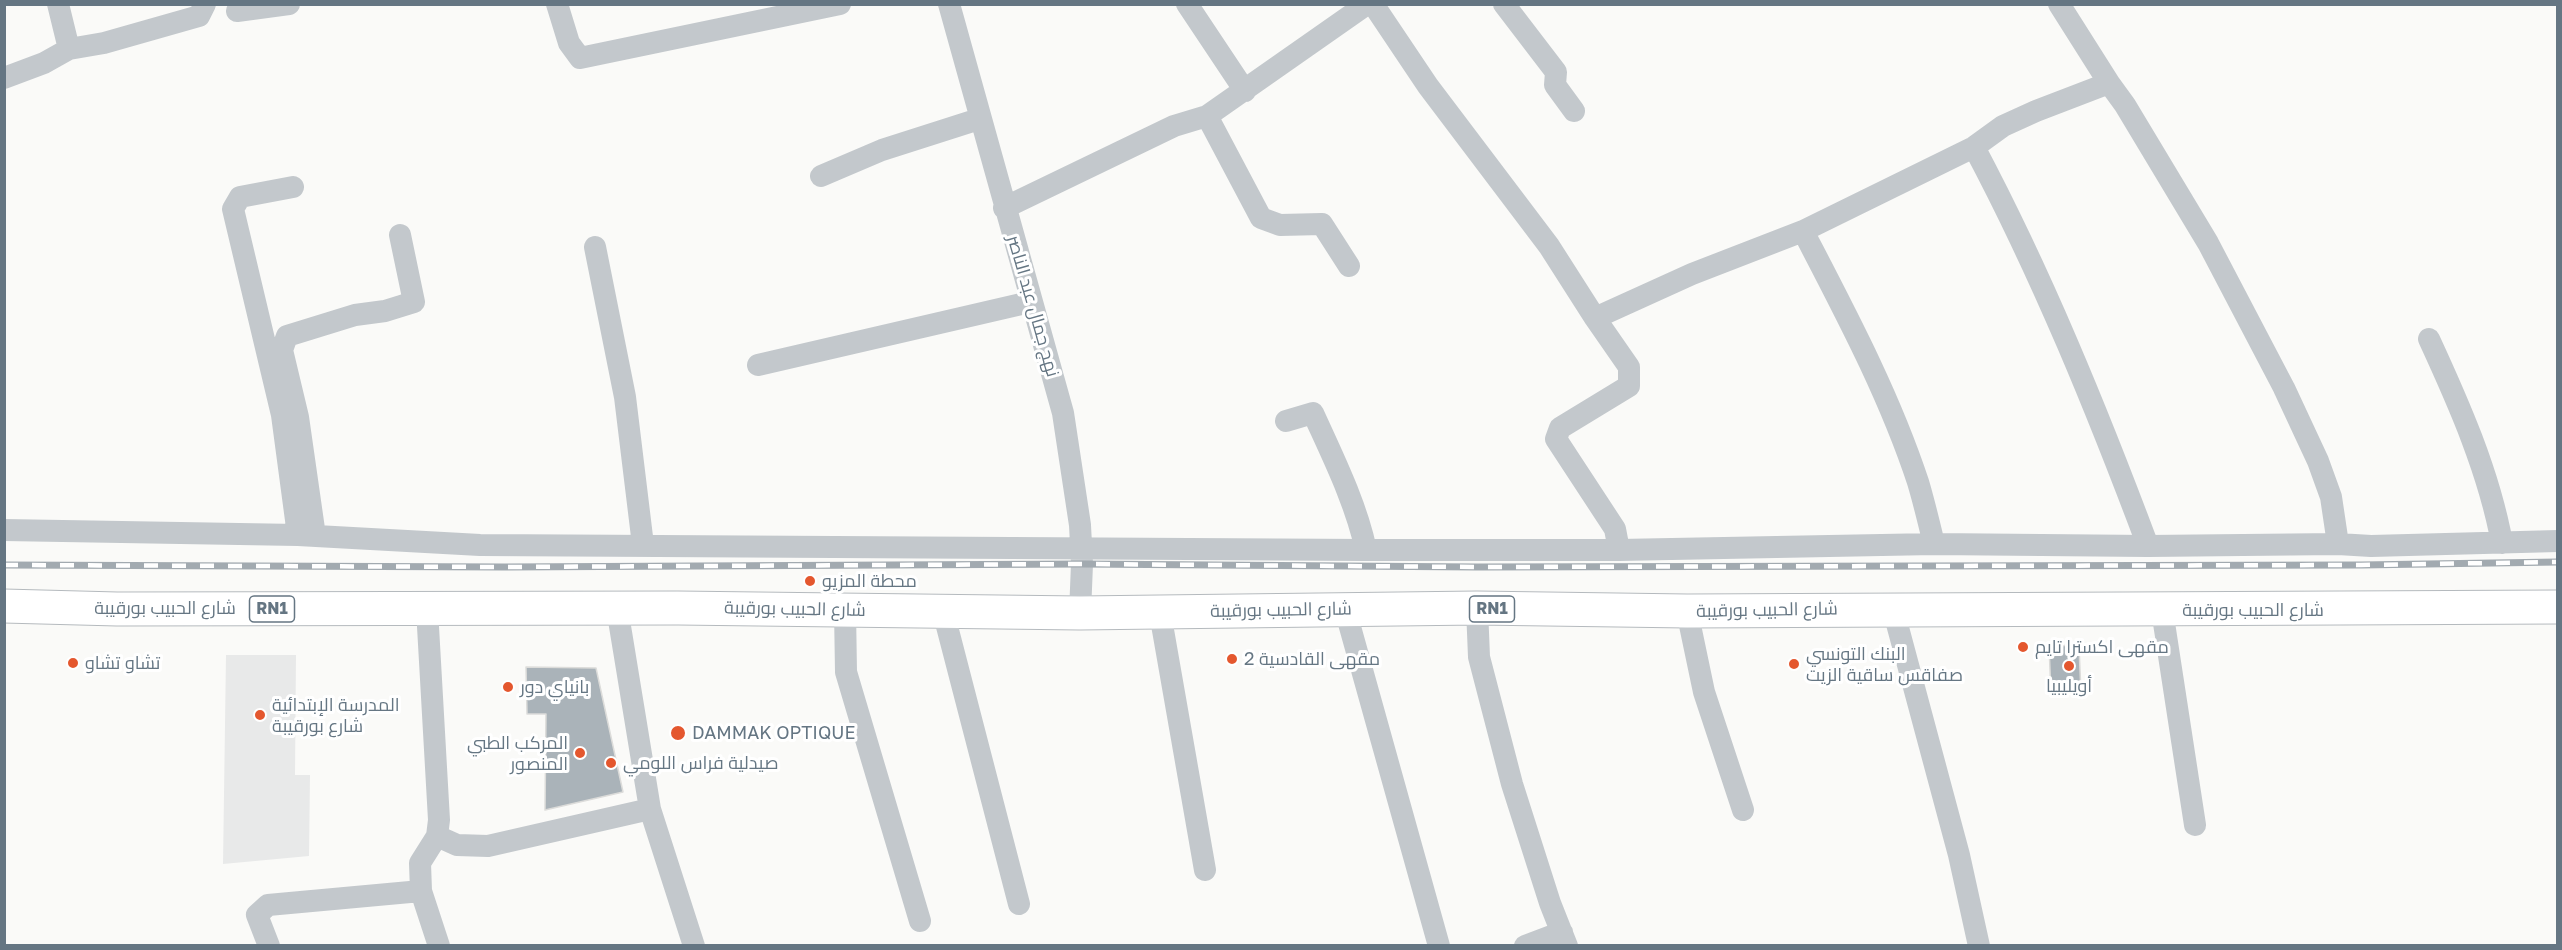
<!DOCTYPE html>
<meta charset="utf-8">
<style>
body{margin:0}
#map{position:relative;width:2562px;height:950px;overflow:hidden;background:#fafaf8;font-family:"Golos Text",sans-serif}
canvas{display:block}
.frame{position:absolute;inset:0;border:6px solid #657683;pointer-events:none}
</style>
<div id="map">
<canvas width="2562" height="950"></canvas>
<div class="frame"></div>
</div>
<script>
const ctx = document.querySelector('canvas').getContext('2d');
ctx.lineJoin = 'round';
function paint(path, color) { ctx.fillStyle = color; ctx.fill(path, 'evenodd'); }
function stroke(path, color, width, dash) { ctx.strokeStyle = color; ctx.lineWidth = width; ctx.lineCap = dash ? 'butt' : 'round'; ctx.setLineDash(dash || []); ctx.stroke(path); }
function write(font, color, halo, rows, align = 'center') {
  ctx.font = font + ' "Golos Text",Cairo,sans-serif'; ctx.lineWidth = 6; ctx.setLineDash([]); ctx.textBaseline = 'middle'; ctx.strokeStyle = halo; ctx.fillStyle = color; for (const [text, x, y, turn = 0] of rows) {
    ctx.save(); ctx.translate(x, y); ctx.rotate((+turn || 0) * Math.PI / 180); ctx.textAlign = isNaN(turn) ? turn : align; if (halo) ctx.strokeText(text, 0, 0); ctx.fillText(text, 0, 0); ctx.restore();
  }
}
const built = new Path2D(`
 M226,655H296L295,775H310L309,856L223,864Z`);
const building = new Path2D(`
 M2049,645L2079,646L2081,694H2051Z
 M526,667L596,668L623,792L545,810L546,714H527Z`);
const minor = new Path2D(`
 M58,4L69,49
 M557,4L569,43L580,58L840,4
 M949,4L1063,413L1080,525L1082,564L1080,613
 M1187,4L1245,91
 M1373,4L1428,86L1549,246L1595,318L1692,274L1803,231
 M1504,4L1556,72L1555,85L1574,111
 M2059,4L2109,83
 M237,11L289,4
 M4,78L44,63L69,49L104,43L199,16L205,4
 M1207,116L1261,218L1280,225L1322,224L1349,266
 M1974,147C2042,275 2097,410 2148,546
 M821,176L882,150L979,119
 M293,187L240,197L233,209L282,415L298,535
 M1004,208L1174,126L1207,116L1367,4
 M595,247L625,397L643,545
 M1595,318L1629,367V386L1560,428L1556,439L1615,529L1619,550
 M2429,339C2459,404 2489,472 2502,543
 M758,365L1030,302
 M1286,421L1313,413C1333,457 1356,503 1366,550
 M4,530L298,535L480,545L1366,550H1619L1934,544L2148,546L2338,544L2371,546L2558,541
 M315,536L298,417L282,350L287,336L355,315L385,311L414,302L400,235
 M1934,544C1929,523 1924,502 1918,482C1889,394 1845,312 1803,231L1974,147L2003,126L2036,111L2109,83L2125,105L2208,243L2284,388L2318,461L2331,497L2338,544
 M617,608L650,809L694,946
 M1477,608L1479,657L1512,784L1550,903L1567,946
 M1345,609L1439,946
 M1893,609L1959,855L1979,946
 M845,610L846,672L920,921
 M2162,610L2195,825
 M943,611L1019,904
 M1687,611L1704,692L1743,810
 M1160,613L1205,870
 M437,836L457,845L488,846L650,809
 M421,891L439,946
 M269,946L257,915L268,905L421,891L420,863L437,836L439,820L427,609
 M1525,946L1562,932`);
const primary = new Path2D(`
 M4,606L117,609L678,608L1080,613L1477,608L1687,611L2558,607`);
const rail = new Path2D(`
 M4,565L505,567L1082,564L1477,567L2361,565L2558,562`);
const markers = [
 [810,581,6,"#e4572e"],
 [2023,647,6,"#e4572e"],
 [1232,659,6,"#e4572e"],
 [73,663,6,"#e4572e"],
 [1794,664,6,"#e4572e"],
 [2069,666,6,"#e4572e"],
 [508,687,6,"#e4572e"],
 [260,715,6,"#e4572e"],
 [678,733,8,"#e4572e"],
 [580,753,6,"#e4572e"],
 [611,763,6,"#e4572e"]
];
const shields = [
 [272,609,45],
 [1492,609,45]
];
const shieldNames = [
 ["RN1",272,609],
 ["RN1",1492,609]
];
const streetNames = [
 ["نهج جمال عبد الناصر",1033,306,74],
 ["شارع الحبيب بورقيبة",165,608],
 ["شارع الحبيب بورقيبة",795,609,1],
 ["شارع الحبيب بورقيبة",1281,610,-1],
 ["شارع الحبيب بورقيبة",1767,610,-1],
 ["شارع الحبيب بورقيبة",2253,610]
];
const poiNames = [
 ["محطة المزيو",822,581],
 ["مقهى اكسترا تايم",2035,647],
 ["البنك التونسي",1806,654],
 ["صفاقس ساقية الزيت",1806,675],
 ["مقهى القادسية 2",1244,659],
 ["تشاو تشاو",85,663],
 ["أويليبيا",2069,686,"center"],
 ["بانياي دور",520,687],
 ["المدرسة الإبتدائية",272,705],
 ["شارع بورقيبة",272,726],
 ["DAMMAK OPTIQUE",692,733],
 ["المركب الطبي",568,743,"right"],
 ["المنصور",568,764,"right"],
 ["صيدلية فراس اللومي",623,763]
];
paint(built, '#e8e9e9');
paint(building, '#aab3b9');
stroke(building, '#dcdcda', 1.5);
stroke(primary, '#b5babe', 35);
stroke(minor, '#c3c8cc', 22);
stroke(primary, '#fff', 33);
stroke(rail, '#a2aab0', 7);
stroke(rail, '#fff', 4.5, [14]);
for (const [x, y, r, color] of markers) { const dot = new Path2D(); dot.arc(x, y, r, 0, 2 * Math.PI); ctx.fillStyle = color; ctx.fill(dot); stroke(dot, '#fff', 2); }
for (const [x, y, w] of shields) { const box = new Path2D(); box.roundRect(x - w / 2, y - 13, w, 26, 4.5); ctx.fillStyle = '#fff'; ctx.fill(box); stroke(box, '#657683', 1.5); }
write('bold 16px', '#657683', null, shieldNames);
write('18px', '#657683', '#fff', streetNames);
write('18px', '#657683', '#fff', poiNames, 'left');
</script>
